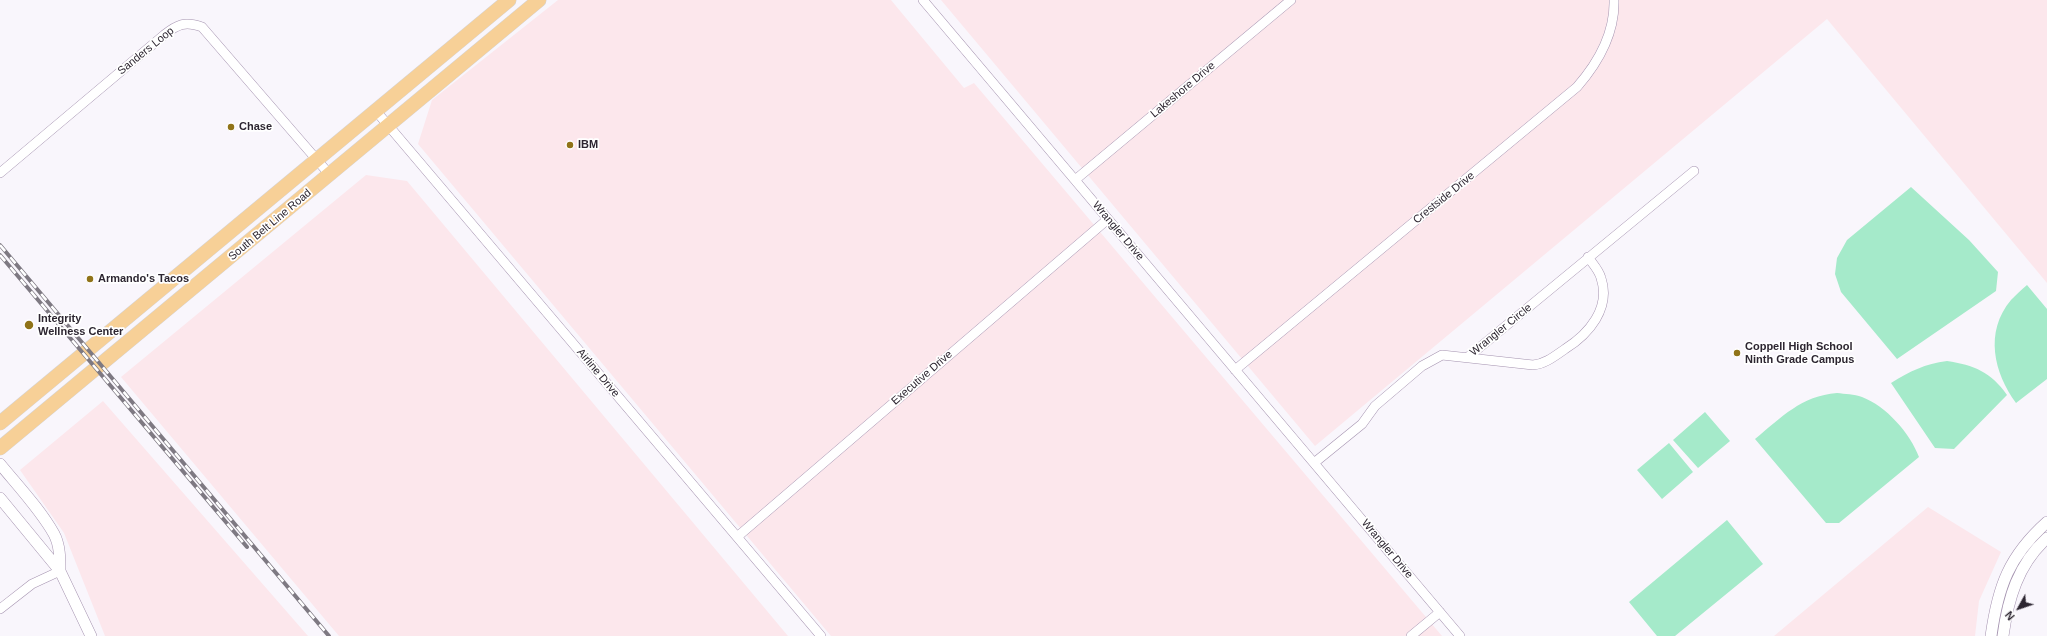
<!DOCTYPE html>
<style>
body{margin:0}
#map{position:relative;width:2047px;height:636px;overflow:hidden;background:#f9f6fc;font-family:Helvetica,sans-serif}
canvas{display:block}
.north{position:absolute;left:1999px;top:588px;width:40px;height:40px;-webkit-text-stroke:3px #fff;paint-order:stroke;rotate:230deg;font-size:11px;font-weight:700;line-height:16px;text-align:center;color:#2d2631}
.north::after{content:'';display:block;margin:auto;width:14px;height:18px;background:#2d2631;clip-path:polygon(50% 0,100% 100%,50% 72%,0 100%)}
</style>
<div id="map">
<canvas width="2047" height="636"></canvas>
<div class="north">N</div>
</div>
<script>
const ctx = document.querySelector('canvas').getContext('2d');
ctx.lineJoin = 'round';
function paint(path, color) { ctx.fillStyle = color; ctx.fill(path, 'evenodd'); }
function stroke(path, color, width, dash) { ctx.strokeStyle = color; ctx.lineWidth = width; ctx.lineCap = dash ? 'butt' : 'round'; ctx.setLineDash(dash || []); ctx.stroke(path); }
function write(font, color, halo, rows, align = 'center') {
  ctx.font = font + ' Helvetica,sans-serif'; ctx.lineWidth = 3.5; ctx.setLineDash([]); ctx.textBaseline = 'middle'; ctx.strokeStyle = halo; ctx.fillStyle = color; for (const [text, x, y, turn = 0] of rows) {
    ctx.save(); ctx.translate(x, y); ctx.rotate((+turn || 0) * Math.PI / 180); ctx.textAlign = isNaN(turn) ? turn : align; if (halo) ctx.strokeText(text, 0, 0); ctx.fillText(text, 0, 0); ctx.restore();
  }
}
const industrial = new Path2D(`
 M558,0H891L964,88L974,83L1442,636H831L418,144L432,100Z
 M941,0H2047V283L1827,19L1315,446Z
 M366,175L407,181L788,636H339L121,377Z
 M103,401L308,636H105L64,533L20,470Z
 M1928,507L2001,552L1979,601L1975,636H1774Z`);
const green = new Path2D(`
 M1911,187L1969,240L1998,272L1996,291L1897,359L1841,292L1835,274L1837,258L1847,240Z
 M2027,285L2047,309V379L2016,403C1994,373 1984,332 2011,300C2016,295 2021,290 2027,285Z
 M1947,361C1974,365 1991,372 2007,395L1954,449L1935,448L1891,383C1910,371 1925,364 1947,361Z
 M1837,393C1845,394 1854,394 1862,397C1886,406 1910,433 1919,457L1839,523H1826L1755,439C1782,417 1801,396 1837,393Z
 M1705,412L1730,441L1698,468L1673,440Z
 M1669,443L1693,472L1662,499L1637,470Z
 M1727,520L1763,564L1675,636H1657L1629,602Z`);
const minor = new Path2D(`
 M923,0L1460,636
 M376,111L821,636
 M0,173L164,35C178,24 185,21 202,27L330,175
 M1075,180L1291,0
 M1468,357L1694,171
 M1235,370L1577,87C1598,63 1615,34 1614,0
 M1314,463L1362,424L1375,406L1422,366L1442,355L1533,365C1545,364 1555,356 1565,349C1589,334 1611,308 1601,278C1599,270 1592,263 1588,257
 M737,537L1108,219
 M0,609L32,584L60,571
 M1411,636L1440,612`);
const tertiary = new Path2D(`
 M0,464C18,486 40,509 54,534C60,545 60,559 60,571
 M0,498L60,571L91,636
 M1991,636C1998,586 2009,556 2047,522
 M2003,636C2008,599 2018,564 2047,538`);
const primary = new Path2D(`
 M0,423L509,0
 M0,448L539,0`);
const rail = new Path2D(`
 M0,245L329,636
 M0,255L247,547`);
const markers = [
 [231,127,4,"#907318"],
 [570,145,4,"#907318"],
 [90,279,4,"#907318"],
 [29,325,5,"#907318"],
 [1737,353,4,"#907318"]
];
const streetNames = [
 ["Sanders Loop",146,51,-39],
 ["Lakeshore Drive",1183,90,-40],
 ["Crestside Drive",1444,198,-39],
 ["South Belt Line Road",270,225,-40],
 ["Wrangler Drive",1118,231,50],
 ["Wrangler Circle",1501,330,-39],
 ["Airline Drive",598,373,50],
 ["Executive Drive",922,378,-41],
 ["Wrangler Drive",1387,549,50]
];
const poiNames = [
 ["Chase",239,127],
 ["IBM",578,145],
 ["Armando's Tacos",98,279],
 ["Integrity",38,319],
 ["Wellness Center",38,332],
 ["Coppell High School",1745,347],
 ["Ninth Grade Campus",1745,360]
];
paint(industrial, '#fce7ec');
paint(green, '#a5eaca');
stroke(minor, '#a492af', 10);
stroke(tertiary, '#a492af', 12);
stroke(primary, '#d5d4d6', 15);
stroke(minor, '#fff', 9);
stroke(tertiary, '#fff', 11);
stroke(primary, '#f7d097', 14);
stroke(rail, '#7e7982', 4);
stroke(rail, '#fff', 2.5, [8]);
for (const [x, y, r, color] of markers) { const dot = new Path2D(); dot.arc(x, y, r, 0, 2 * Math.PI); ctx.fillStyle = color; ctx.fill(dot); stroke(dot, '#fff', 1.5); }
write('11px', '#2d2631', '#fff', streetNames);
write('bold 11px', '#2d2631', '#fff', poiNames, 'left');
</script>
